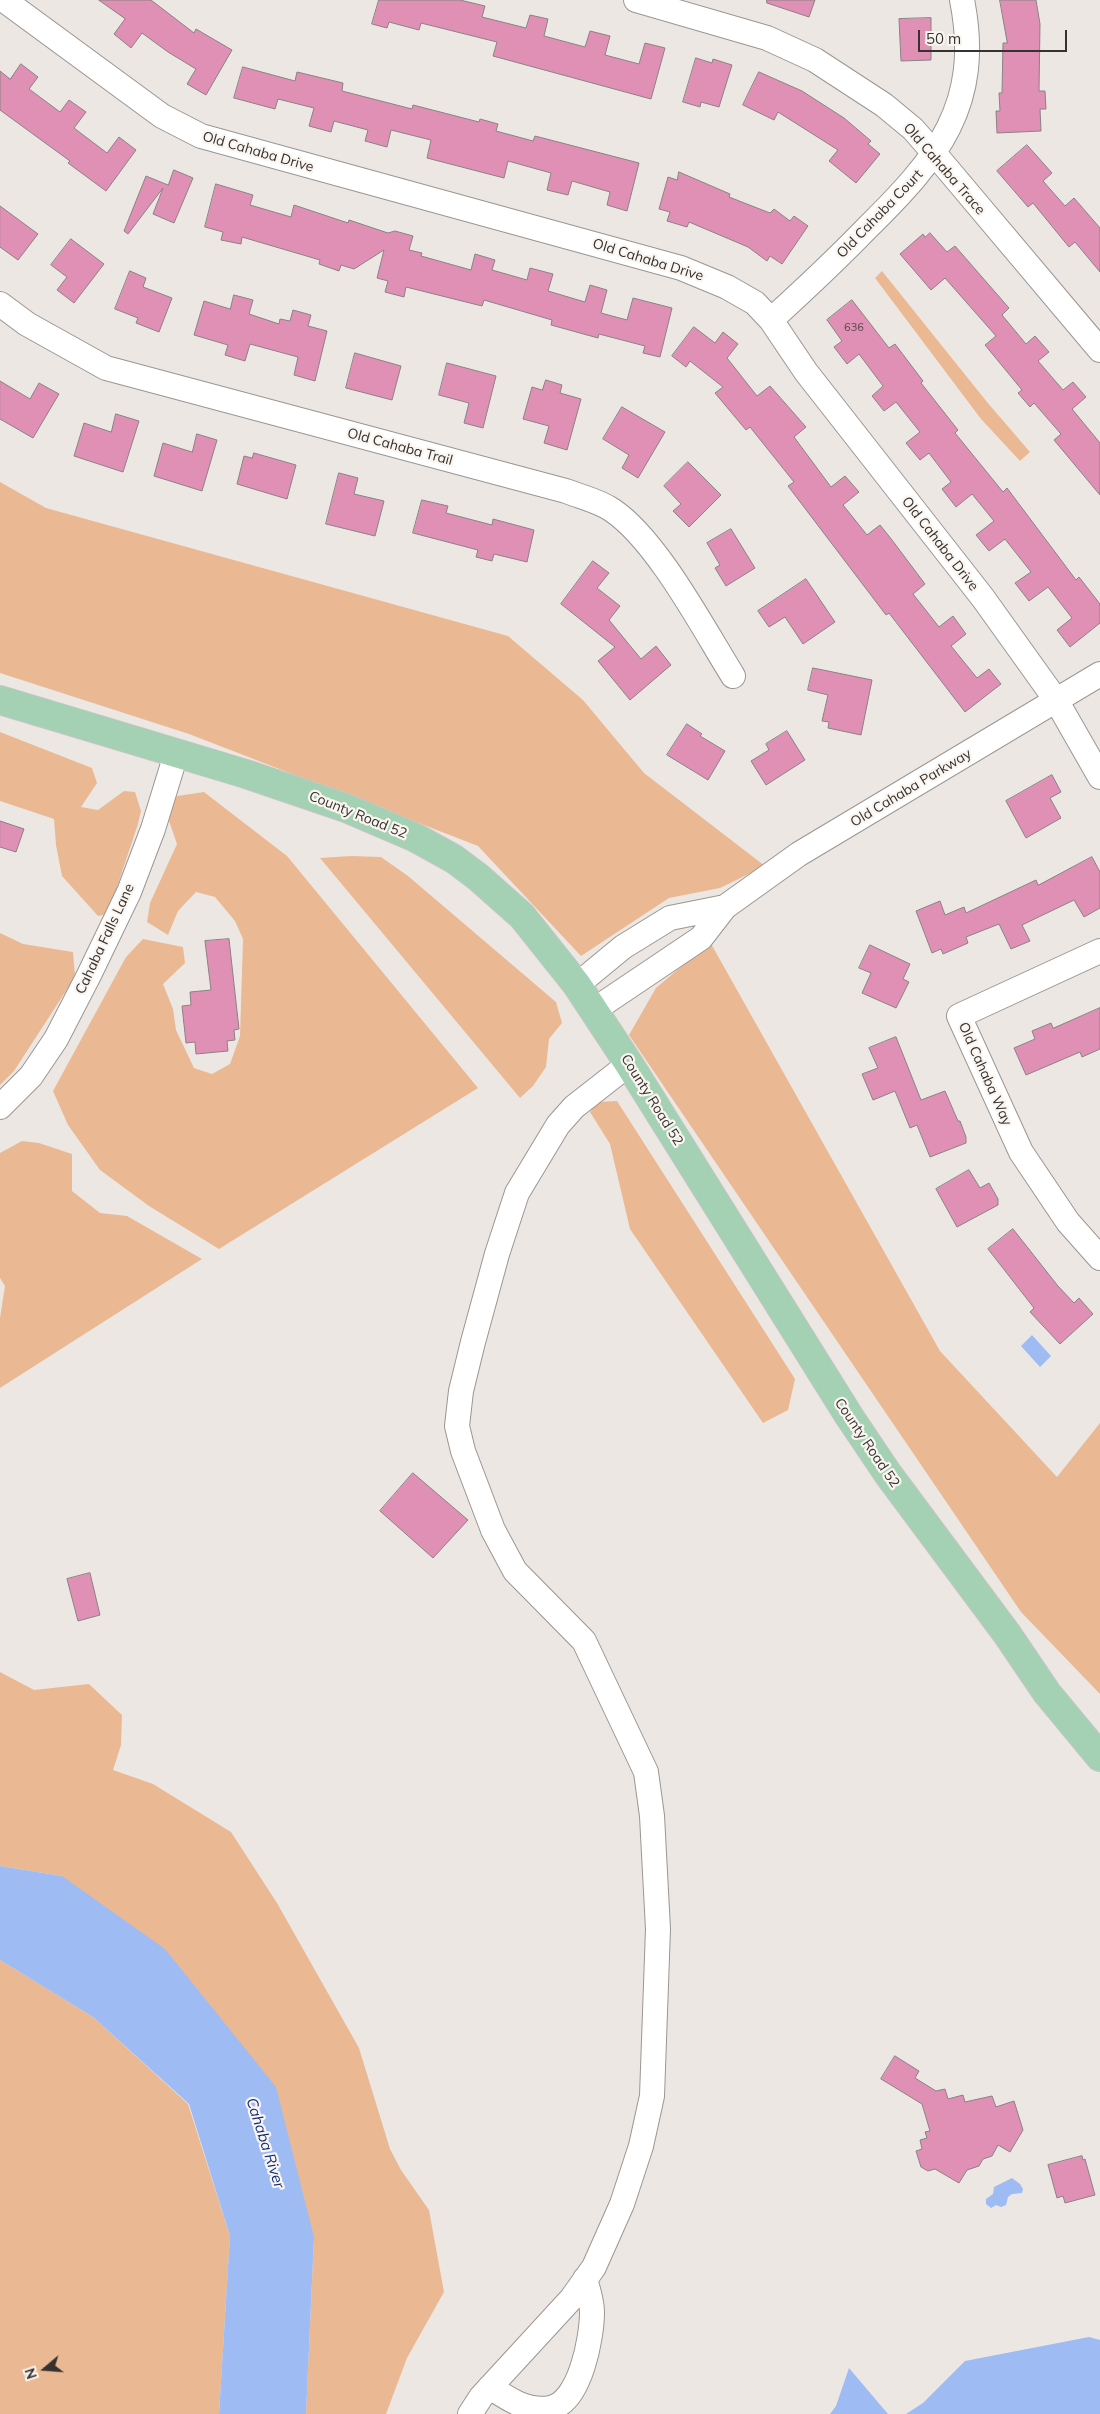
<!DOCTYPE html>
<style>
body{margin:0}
#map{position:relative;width:1100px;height:2414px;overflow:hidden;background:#ede7e3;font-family:Mulish,sans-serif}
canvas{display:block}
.north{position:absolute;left:20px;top:2344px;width:50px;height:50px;-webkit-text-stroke:4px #fbf5f0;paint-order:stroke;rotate:252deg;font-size:14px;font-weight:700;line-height:20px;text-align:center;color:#353230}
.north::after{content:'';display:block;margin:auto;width:18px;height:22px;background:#353230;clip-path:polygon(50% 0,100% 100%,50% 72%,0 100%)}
.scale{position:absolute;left:918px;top:30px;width:149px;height:22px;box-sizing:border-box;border:2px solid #353230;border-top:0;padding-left:6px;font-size:15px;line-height:18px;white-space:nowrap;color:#353230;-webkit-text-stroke:4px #fbf5f0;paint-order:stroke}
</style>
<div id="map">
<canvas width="1100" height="2414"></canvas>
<div class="north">N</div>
<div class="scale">50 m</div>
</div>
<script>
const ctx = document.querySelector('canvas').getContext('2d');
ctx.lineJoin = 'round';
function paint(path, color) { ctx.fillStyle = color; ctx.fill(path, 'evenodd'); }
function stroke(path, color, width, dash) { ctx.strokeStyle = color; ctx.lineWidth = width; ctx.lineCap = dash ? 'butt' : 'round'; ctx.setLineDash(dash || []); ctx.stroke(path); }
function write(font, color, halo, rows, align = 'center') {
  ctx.font = font + ' Mulish,sans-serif'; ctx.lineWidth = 4.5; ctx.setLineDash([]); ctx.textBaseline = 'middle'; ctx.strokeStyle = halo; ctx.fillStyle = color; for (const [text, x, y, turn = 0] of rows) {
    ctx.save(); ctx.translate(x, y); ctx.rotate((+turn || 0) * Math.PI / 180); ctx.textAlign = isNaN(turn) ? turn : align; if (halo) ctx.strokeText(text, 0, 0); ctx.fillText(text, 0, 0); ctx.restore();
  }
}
const green = new Path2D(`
 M882,271L987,402L1030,452L1020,461L981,419L875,278Z
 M0,482L46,508L508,636L583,700L644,773L765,866L720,888L669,898L581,956L478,846L189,734L0,673Z
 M0,732L92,768L97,783L81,807L98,810L124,791L135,792L141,811L138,824L108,914L98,916L62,876L56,845L54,819L0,801Z
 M204,792L287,856L478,1088L219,1249L149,1206L100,1170L68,1125L53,1091L126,957L143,939L183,947L185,963L163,984L173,1009L176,1030L194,1068L212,1074L230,1064L240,1036L243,939L235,921L215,897L196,892L178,911L168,935L147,922L150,903L177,844L167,815L177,796Z
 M351,856L381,857L408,876L556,1002L562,1023L549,1039L546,1067L533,1086L520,1098L320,858Z
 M0,933L23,944L73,952L75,977L14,1071L0,1085Z
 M710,942L940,1351L1057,1477L1100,1423V1694L1021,1612L629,1035L656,988Z
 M617,1101L795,1379L788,1410L763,1423L630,1229L610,1144L590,1112L597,1102Z
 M22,1141L39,1143L72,1154V1191L100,1213L127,1216L202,1259L0,1388V1318L5,1286L0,1278V1153Z
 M0,1672L34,1690L89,1684L122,1715L121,1745L113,1770L153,1784L231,1832L277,1903L359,2048L390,2149L401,2170L429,2210L444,2292L407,2358L386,2414H306L314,2237L62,1876L0,1866Z
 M0,1960L93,2017L188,2104L230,2236L219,2414H0Z`);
const water = new Path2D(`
 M1032,1335L1051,1356L1040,1367L1021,1346Z
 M0,1866L62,1876L165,1949L276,2087L314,2237L306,2414H219L230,2236L189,2104L93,2017L0,1960Z
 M1012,2178L1020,2184L1023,2189L1022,2193L1012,2194L1008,2197L1006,2205L1001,2207L996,2205L991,2208L986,2204V2199L993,2194L994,2187Z
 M1089,2337L1100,2340V2414H906L923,2403L965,2361Z
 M849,2368L888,2414H830L836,2406Z`);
const building = new Path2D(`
 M99,0H151L194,33L196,29L232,50L206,95L187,84L196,69L168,52L142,33L131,48L114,34L125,19Z
 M379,0H460L485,6L482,17L526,28L530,15L548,19L544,36L585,47L590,31L610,36L605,55L639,64L645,43L665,48L651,99L493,56L497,42L421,23L419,30L389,22L387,28L372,24Z
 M767,0H815L809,17L767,3Z
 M1000,0H1036L1040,24L1039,91H1045L1046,109H1040L1041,131L997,133L996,111H1000L999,93H1002L1003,43H1007Z
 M931,18V60L901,61L899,19Z
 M696,58L712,63L713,59L732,65L719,107L701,102L700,107L683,102Z
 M21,64L38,77L29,89L60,112L69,100L86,112L74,128L107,153L119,137L136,150L106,191L68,163L70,161L0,110V71L10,79Z
 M243,67L295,81L297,72L343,83L342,91L412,109L413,105L479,122L480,119L498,124L496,131L533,141L535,136L639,163L627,211L607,205L610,192L572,181L568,195L547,190L551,173L508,161L504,178L427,158L431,140L391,130L387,147L365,141L368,130L334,121L331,132L309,126L314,108L278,99L275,109L234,98Z
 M759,72L802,91L844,118L871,141L868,144L880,154L856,183L829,161L838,150L778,112L774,120L743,105Z
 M1027,145L1052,173L1043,181L1065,206L1074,198L1100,228V272L1075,242L1069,247L1033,203L1028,207L997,171Z
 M174,170L193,178L174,223L153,214L163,188L128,234L124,231L146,176L168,185Z
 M679,172L730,194L729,197L770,213L774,209L790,221L794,216L808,226L782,264L770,256L767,261L748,247L689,222L687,227L667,221L670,212L659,209L668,177L677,180Z
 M216,184L253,195L250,205L291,217L294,205L348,223L349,220L388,233L395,231L413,236L409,250L422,253L421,256L471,270L475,254L495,260L492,270L527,280L530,268L553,274L548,291L585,302L590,285L607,290L601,313L627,320L633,298L672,308L660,357L643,353L645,346L599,334L598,338L551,325L552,320L484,300L482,306L406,287L404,297L385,292L388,281L377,278L384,250L354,269L341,265L339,271L319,264L320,260L242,237L241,244L221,240L223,232L205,227Z
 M0,206L38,234L18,260L0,247Z
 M930,233L947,252L955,246L1009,308L1002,315L1026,344L1035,336L1049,352L1038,361L1063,390L1073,382L1086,397L1072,409L1100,443V495L1054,440L1061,434L1034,403L1030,407L1018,393L1022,390L985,345L996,336L945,278L931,290L900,254L923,234L925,237Z
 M71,239L104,264L74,303L57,290L67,277L51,265Z
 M130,271L146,278L143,287L172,298L159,332L136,323L138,318L115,309Z
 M234,295L253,300L249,314L279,324L280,319L290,321L293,310L311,315L308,326L327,331L315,381L294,375L298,357L250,344L245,361L225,355L228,345L194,335L204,301L230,309Z
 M852,300L889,348L895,344L923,381L921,383L958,430L955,433L1003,492L1007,488L1076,580L1079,577L1100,604V623L1070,647L1057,630L1072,618L1048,587L1029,601L1015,583L1031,572L1005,539L989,551L976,535L994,521L972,494L956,507L942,489L951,482L929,453L920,460L906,443L920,432L896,402L884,411L872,396L883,386L859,354L847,364L834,347L842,341L827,320Z
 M694,327L715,343L723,332L738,344L727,358L757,396L770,386L806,427L794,437L831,487L845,476L859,492L843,505L867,535L880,525L892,540L925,584L913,594L939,627L953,616L966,634L951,646L977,678L989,669L1001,684L965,712L889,613L886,615L788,486L794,482L750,427L746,430L715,393L723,387L690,361L686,367L672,356Z
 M355,353L401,366L392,400L346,388Z
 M447,363L496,376L483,428L464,423L469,403L439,395Z
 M546,380L562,385L560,393L581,399L567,450L544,443L549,426L523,419L532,387L542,390Z
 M0,381L30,399L39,383L59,394L33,438L0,419Z
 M622,407L665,432L638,478L622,468L629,455L603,439Z
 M116,414L139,421L123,472L74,456L84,423L111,432Z
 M197,434L217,440L202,491L154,476L163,443L192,452Z
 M254,453L296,465L287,499L237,484L244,456L252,458Z
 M688,462L721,495L689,527L673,511L681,504L664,486Z
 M339,473L358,478L354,494L384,501L375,536L326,524Z
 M422,500L448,506L446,513L492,525L493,519L534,530L527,562L494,554L492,561L476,557L478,550L413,533Z
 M731,529L755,568L726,586L715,568L720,565L707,543Z
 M593,561L609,573L597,588L620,606L609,620L641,659L656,646L671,665L630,700L598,661L615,647L561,604Z
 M806,579L835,622L803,644L785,617L769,627L758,611Z
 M813,668L872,680L861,735L828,728L829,722L822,721L828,695L808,690Z
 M687,724L702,734L700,736L725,751L708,780L667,755Z
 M787,731L805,760L766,785L751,761L769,750L766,744Z
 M1052,775L1061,792L1050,798L1061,818L1026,838L1006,801Z
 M0,821L24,829L16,852L0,847Z
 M1092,857L1100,872V908L1084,917L1074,900L1022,925L1030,941L1011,949L999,924L966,937L968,943L943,954L941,949L932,953L916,911L940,901L945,915L964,907L966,913L1036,880L1038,885Z
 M229,939L239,1029L234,1030L235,1040L227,1041L228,1051L196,1054L195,1042L186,1043L182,1006L191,1005L190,992L211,990L205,941Z
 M870,945L910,964L903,979L909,982L896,1008L862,993L871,973L859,968Z
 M1100,1008V1049L1082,1057L1080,1052L1026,1075L1014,1048L1035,1039L1032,1031L1051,1023L1053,1028Z
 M896,1037L921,1100L945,1091L958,1121H960L966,1137V1143L930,1157L917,1125L910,1128L895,1091L873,1100L862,1074L878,1068L869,1048Z
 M969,1170L980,1188L989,1183L998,1199V1205L957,1227L936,1189Z
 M1013,1229L1058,1286L1074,1303L1079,1298L1093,1314L1060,1344L1030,1312L1034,1308L988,1249Z
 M413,1473L468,1520L433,1558L380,1511Z
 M90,1573L100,1615L78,1621L67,1579Z
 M895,2056L919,2071L915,2078L936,2091L945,2089L948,2099L963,2095L965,2102L992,2096L996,2107L1014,2101L1023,2130L1010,2152L998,2145L992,2156L983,2159L979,2166L967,2170L959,2183L935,2169L928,2171L921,2167L916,2151L922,2149L920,2140L927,2138L925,2132L930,2131L922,2104L881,2079Z
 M1082,2156L1083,2160L1085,2159L1095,2195L1065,2203L1063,2196L1057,2198L1048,2165Z`);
const minor = new Path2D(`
 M4,0L162,116L201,136L681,268L727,287L755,303L771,320L806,372L983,598L1056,700L1100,777
 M636,0L767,38L815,60L884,105L913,129L934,153L1100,350
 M0,304L27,324L106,368L566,491C581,497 599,501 612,510C657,540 703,628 733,676
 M771,320C804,290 836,260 867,228C937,159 983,105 962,0
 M725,907L799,854L1100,674
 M1100,951L959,1016L1021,1152L1068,1222L1100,1258
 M577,985L623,947L670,918L725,907L701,938L594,1010
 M0,1107L31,1076L56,1039L89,975L129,892L153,829L173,764L170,752
 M490,2387C508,2399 527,2412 550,2408C580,2403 592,2338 592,2312C592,2301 588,2289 585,2279
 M470,2414L481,2397L572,2298L594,2267L622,2204L641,2146L652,2096L658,1929L652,1816L646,1772L584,1641L515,1571L493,1530L463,1451L457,1426L461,1391L473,1342L497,1254L517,1193L558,1125L574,1107L629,1064`);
const major = new Path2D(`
 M0,700L246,774L346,808L416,838L454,859L478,877L522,916L577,985L629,1064L849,1416L888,1474L1007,1634L1047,1693L1100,1757`);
const numberNames = [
 ["636",854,328]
];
const streetNames = [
 ["Old Cahaba Drive",258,152,16],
 ["Old Cahaba Trace",944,169,49],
 ["Old Cahaba Court",880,214,-46],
 ["Old Cahaba Drive",648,260,17],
 ["Old Cahaba Trail",400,447,15],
 ["Old Cahaba Drive",940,544,52],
 ["Old Cahaba Parkway",911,788,-31],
 ["County Road 52",358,815,22],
 ["Cahaba Falls Lane",105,939,-65],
 ["Old Cahaba Way",985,1074,66],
 ["County Road 52",652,1100,58],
 ["County Road 52",867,1443,56]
];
const waterNames = [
 ["Cahaba River",265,2143,72]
];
paint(green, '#eab993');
paint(water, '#9ebbf3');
paint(building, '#e090b4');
stroke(building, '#898284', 1);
stroke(minor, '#9c9692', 26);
stroke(major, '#c6c6c5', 30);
stroke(minor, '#fff', 24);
stroke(major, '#a4d0b4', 28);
write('11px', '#604a51', null, numberNames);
write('14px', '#353230', '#fbf5f0', streetNames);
write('italic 15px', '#10307e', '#fbf5f0', waterNames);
</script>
